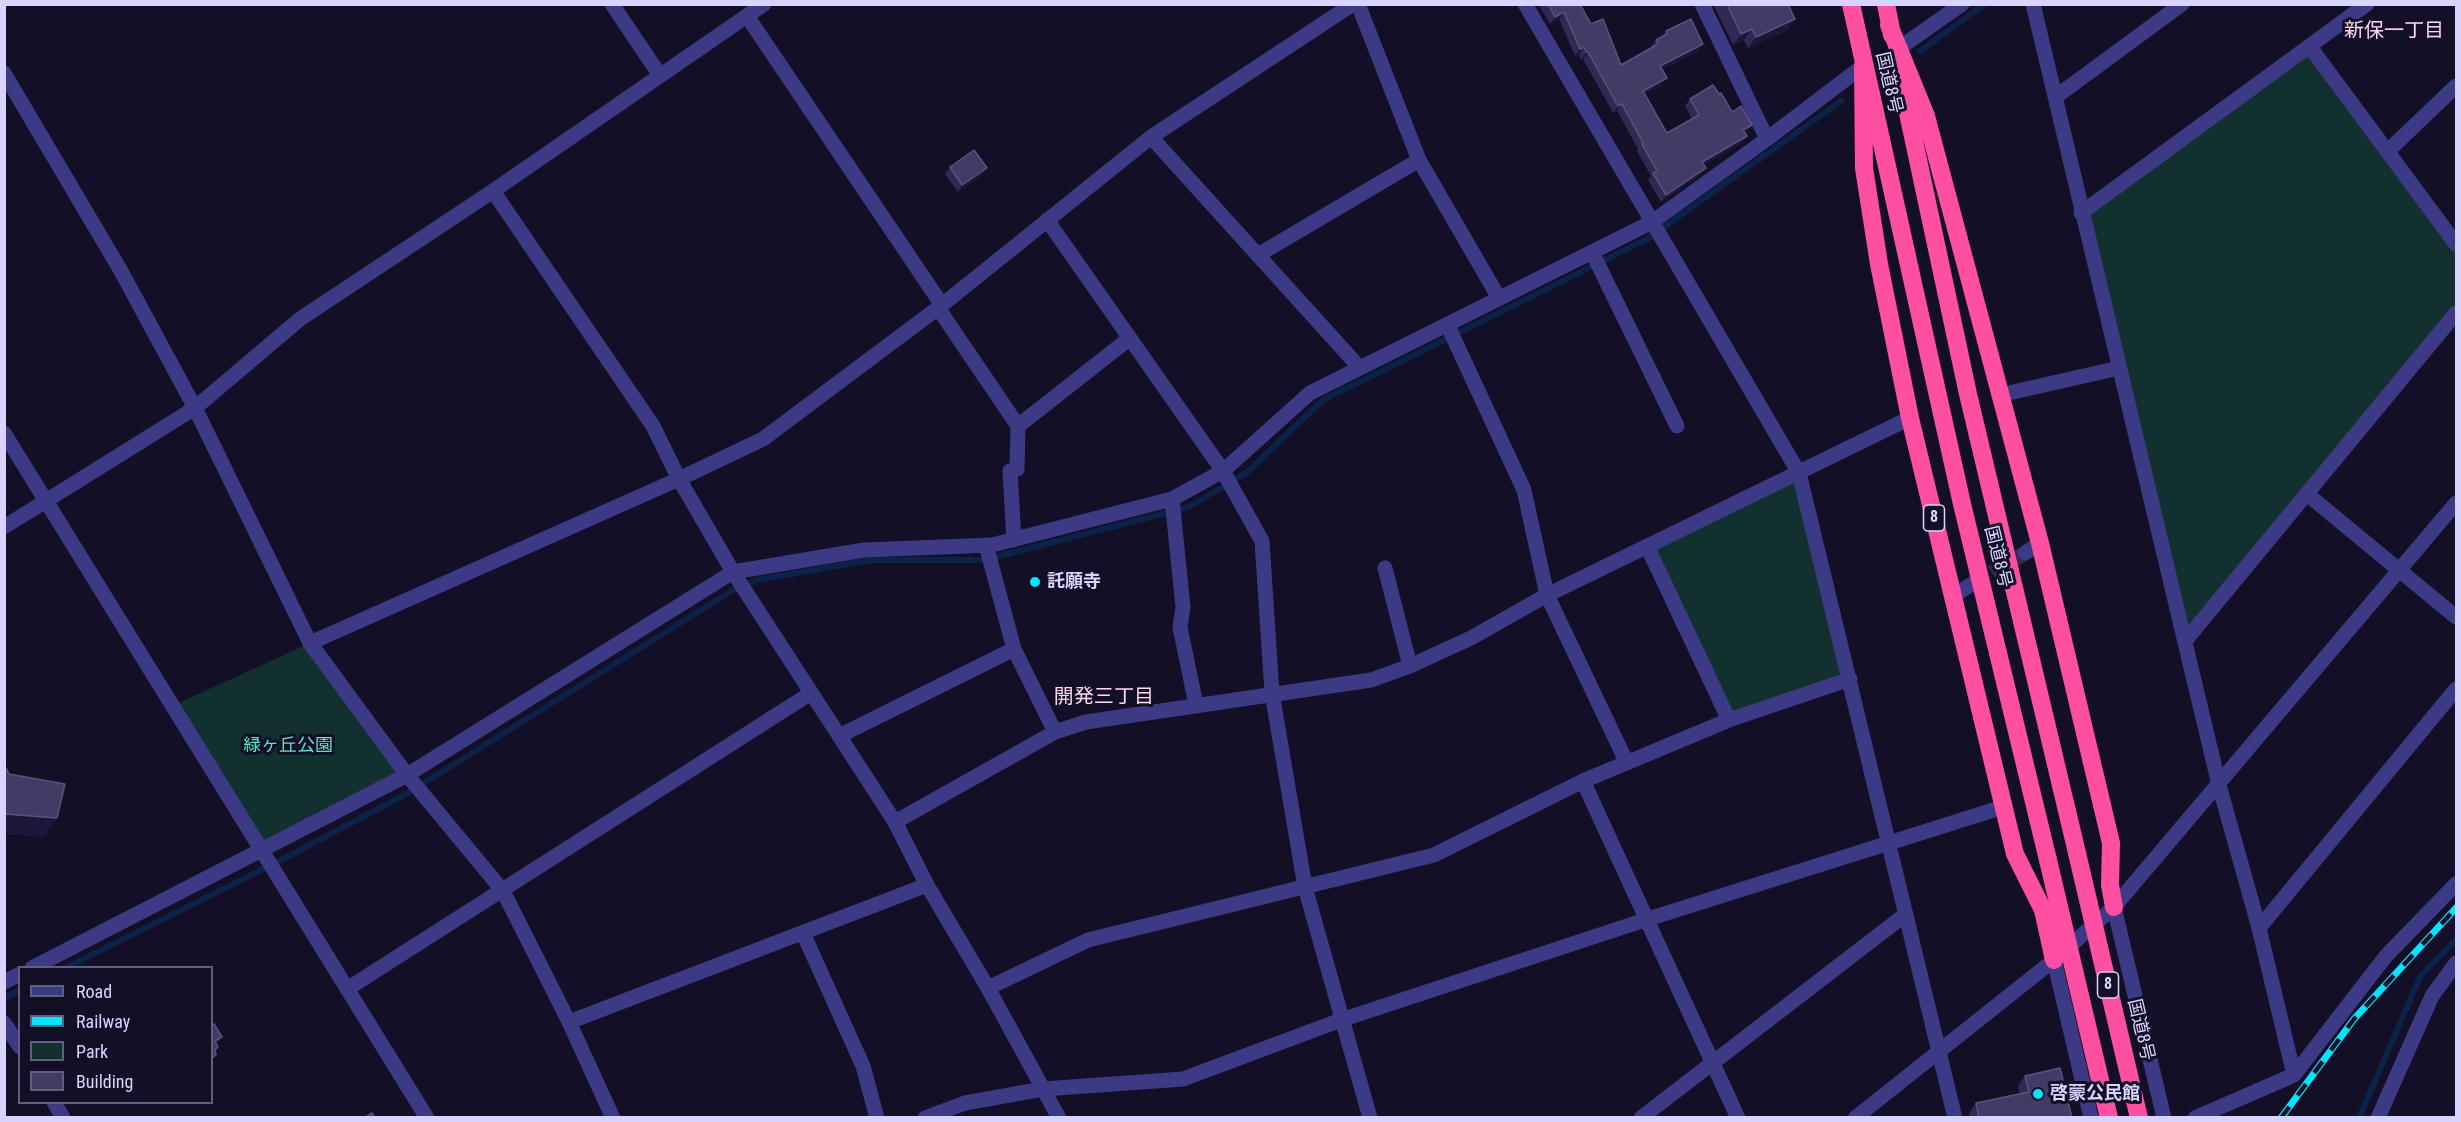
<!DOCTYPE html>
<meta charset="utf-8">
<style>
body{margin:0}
#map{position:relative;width:2461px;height:1122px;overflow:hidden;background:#130f26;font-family:"Roboto Condensed",sans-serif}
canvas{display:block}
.frame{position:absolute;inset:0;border:6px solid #d9d4ff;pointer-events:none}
.legend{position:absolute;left:18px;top:966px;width:195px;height:138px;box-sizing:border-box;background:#130f26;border:2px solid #625e7d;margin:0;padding:8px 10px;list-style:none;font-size:18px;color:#d9d4ff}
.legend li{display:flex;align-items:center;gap:12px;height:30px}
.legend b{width:30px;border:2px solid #625e7d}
</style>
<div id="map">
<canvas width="2461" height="1122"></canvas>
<div class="frame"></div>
<ul class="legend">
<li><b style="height:8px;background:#3d3a85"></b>Road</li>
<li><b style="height:8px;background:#00e5ff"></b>Railway</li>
<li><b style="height:16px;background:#12302f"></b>Park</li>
<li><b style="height:16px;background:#433a66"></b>Building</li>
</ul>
</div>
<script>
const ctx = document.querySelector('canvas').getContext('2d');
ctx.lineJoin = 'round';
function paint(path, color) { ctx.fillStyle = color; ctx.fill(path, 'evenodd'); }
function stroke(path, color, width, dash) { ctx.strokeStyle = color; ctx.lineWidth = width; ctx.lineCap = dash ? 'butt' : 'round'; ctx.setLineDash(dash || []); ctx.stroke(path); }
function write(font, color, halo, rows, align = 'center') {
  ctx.font = font + ' "Roboto Condensed","Noto Sans JP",sans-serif'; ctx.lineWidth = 6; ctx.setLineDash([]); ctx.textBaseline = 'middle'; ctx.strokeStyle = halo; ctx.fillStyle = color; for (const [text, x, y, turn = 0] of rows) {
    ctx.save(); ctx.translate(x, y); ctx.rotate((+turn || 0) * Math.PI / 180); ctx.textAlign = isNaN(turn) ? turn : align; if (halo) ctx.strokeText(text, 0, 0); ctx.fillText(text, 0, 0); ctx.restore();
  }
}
const green = new Path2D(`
 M2310,47L2456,244V313L2185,641L2081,213Z
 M1792,476L1850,679L1729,720L1651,545Z
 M310,643L407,775L260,850L172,706Z`);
const stream = new Path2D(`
 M1920,51L1985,4
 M65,968L285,858L408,793L733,590L757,580L870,560H984L1189,507L1246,473L1323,400L1647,239L1841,101
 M4,998L20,990
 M2359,1118L2420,977L2456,939`);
const minorTunnel = new Path2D(`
 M1972,584L2025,553`);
const minor = new Path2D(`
 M612,4L659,74
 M1358,4L1419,160L1499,298
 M1525,4L1799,473L1955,1118
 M1702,4L1767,139
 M2033,4L2219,785L2259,928L2294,1075
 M747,16L942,305
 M2310,47L2456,244
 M1895,51L1962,4
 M4,73L121,271L195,408L310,643L407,775L503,891L569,1022L613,1118
 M2057,96L2182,4
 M1151,137L1360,368
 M2388,151L2456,86
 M493,191L653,426L679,479L733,572L895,822L927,885L988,988L1059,1118
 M2081,213L2367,4
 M1047,220L1223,471L1262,541L1272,693L1305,887L1370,1118
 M1592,252L1677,426
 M1258,255L1419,160
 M938,308L1018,426L1017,469L1010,471L1014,540
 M1447,324L1524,490L1547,595L1627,763
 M2000,395L2119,368
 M1018,426L1130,338
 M4,433L427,1118
 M2307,494L2456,617
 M1172,499L1183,607L1180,627L1196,705
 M4,527L195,408L300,319L493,191L764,4
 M986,545L1014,649L1055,732
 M1647,546L1729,720
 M2025,553L2040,543
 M1385,568L1410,666
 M1953,596L1972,584
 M2185,641L2456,313
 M310,643L679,479L763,439L942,305L1151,137L1353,4
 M839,736L1014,649
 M1583,781L1738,1118
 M895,822L1055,732L1086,722L1371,680L1410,666L1471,638L1547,595L1910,418
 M2114,907L2164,1118
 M2259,928L2456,689
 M803,933L863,1066L877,1118
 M2054,960L2091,1118
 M32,968L407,775L733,572L864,550L992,545L1172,499L1223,471L1310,393L1652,222L1767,139L1863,66
 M4,982L20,974
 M988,988L1088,940L1434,855L1583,781L1729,720L1850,679
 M347,989L811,693
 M569,1022L927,885
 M4,1023L20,1047
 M54,1102L63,1118
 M925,1118L965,1103L1043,1089L1183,1079L1341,1020L1648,919L2003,807
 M1641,1118L1906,914
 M1855,1118L2054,960L2114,907L2456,503
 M2195,1118L2294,1075L2386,956L2456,884
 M2378,1118L2432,996L2456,963`);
const highway = new Path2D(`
 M1851,4L1962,504L2048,860
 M1886,4L1892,35
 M1889,25L1926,116L2040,543L2111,843L2110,885L2114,907
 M1863,66L1864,168L1879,264L1910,418L2015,854L2043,910L2054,960
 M1899,71L1968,394L2077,853`);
const rail = new Path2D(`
 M2281,1118L2354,1019L2456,908`);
const highwayBridge = new Path2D(`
 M2077,853L2139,1118
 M2048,860L2109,1118`);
const wall = new Path2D(`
 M1542,4H1580L1591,24L1621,65L1651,48V47L1656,40L1662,37L1666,31L1698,51L1662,69V85L1645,94L1667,133L1692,119L1685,106L1690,99L1719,94L1732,112L1752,125L1745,133L1747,136L1742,143L1704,165L1701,175L1661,202L1648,180L1651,176L1637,151L1638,149L1617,111L1613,113L1583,59L1581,60L1579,55L1575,56L1559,19L1550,24L1540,7Z
 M1713,4H1792L1789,6L1795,19L1786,31L1748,48L1744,40L1733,45Z
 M950,167L982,175L958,192L945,174Z
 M2025,1076L2072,1118H1970L1969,1113L1976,1103L2020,1094L2018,1086Z`);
const shadedWall = new Path2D(`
 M1564,12L1559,19L1550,24L1555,17Z
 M1795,19L1786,31L1748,48L1756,37Z
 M1752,29L1744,40L1733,45L1741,34Z
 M1703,44L1698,51L1655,73L1660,66Z
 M1584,47L1579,55L1575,56L1580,49Z
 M1586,52H1588L1583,59L1581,60Z
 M1667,78L1662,85L1638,98L1643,91Z
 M1622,104L1617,111L1613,113L1618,106Z
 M1752,125L1747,132L1738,137L1743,130Z
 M1747,136L1742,143L1697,169L1702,162Z
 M987,168L982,175L958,192L962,185Z
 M1706,168L1701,175L1661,202L1666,195Z
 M4,814L57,818L44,837L4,834Z
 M222,1037L218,1044L212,1047L215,1041Z`);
const building = new Path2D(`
 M1548,4H1580L1591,24L1603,19L1621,65L1658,44L1656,40L1667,34L1666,31L1691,19L1703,44L1660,66L1667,78L1643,91L1667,133L1699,115L1690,99L1713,85L1719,94L1721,93L1732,112L1741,106L1752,125L1743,130L1747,136L1702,162L1706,168L1666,195L1653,173L1657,171L1642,144L1643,143L1622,104L1618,106L1588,52H1586L1584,47L1580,49L1564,12L1555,17Z
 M1727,4H1788L1795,19L1756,37L1752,29L1741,34Z
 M974,150L987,168L962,185L950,167Z
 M4,764L9,774L65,784L57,818L4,814Z
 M214,1024L222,1037L215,1041L218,1047L215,1050L216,1055L212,1058V1025Z
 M2060,1068L2072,1118H1979L1976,1103L2029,1092L2025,1076Z
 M372,1113L375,1118H364Z`);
const markers = [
 [1035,582,6,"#00e5ff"],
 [2038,1094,6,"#00e5ff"]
];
const shields = [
 [1934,518,21],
 [2108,985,21]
];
const shieldNames = [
 ["8",1934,518],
 ["8",2108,985]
];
const streetNames = [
 ["国道8号",1888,83,77],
 ["国道8号",1997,557,76],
 ["国道8号",2140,1030,77]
];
const poiNames = [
 ["託願寺",1047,582],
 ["啓蒙公民館",2050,1094]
];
const parkNames = [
 ["緑ヶ丘公園",288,746]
];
const neighbourhoodNames = [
 ["新保一丁目",2394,32],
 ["開発三丁目",1104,698]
];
paint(green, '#12302f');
stroke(stream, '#0c2248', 6);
stroke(minorTunnel, '#312d47', 15, [15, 8]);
stroke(minor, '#3d3a85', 15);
stroke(highway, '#ff4fa3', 18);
stroke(rail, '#00e5ff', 7);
stroke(rail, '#130f26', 4.5, [14]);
stroke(highwayBridge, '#ff4fa3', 18);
paint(wall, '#312854');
paint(shadedWall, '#1d163a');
paint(building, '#433a66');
stroke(building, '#5a527e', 1.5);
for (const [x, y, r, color] of markers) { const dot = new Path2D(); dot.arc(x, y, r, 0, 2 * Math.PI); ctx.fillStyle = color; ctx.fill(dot); stroke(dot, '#130f26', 2); }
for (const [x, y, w] of shields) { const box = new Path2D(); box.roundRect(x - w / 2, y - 13, w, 26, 4.5); ctx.fillStyle = '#130f26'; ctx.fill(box); stroke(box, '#d9d4ff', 1.5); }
write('bold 16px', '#d9d4ff', null, shieldNames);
write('18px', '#d9d4ff', '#130f26', streetNames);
write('bold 18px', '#d9d4ff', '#130f26', poiNames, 'left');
write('18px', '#5fe0c0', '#130f26', parkNames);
write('20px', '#ffd6f0', '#130f26', neighbourhoodNames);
</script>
